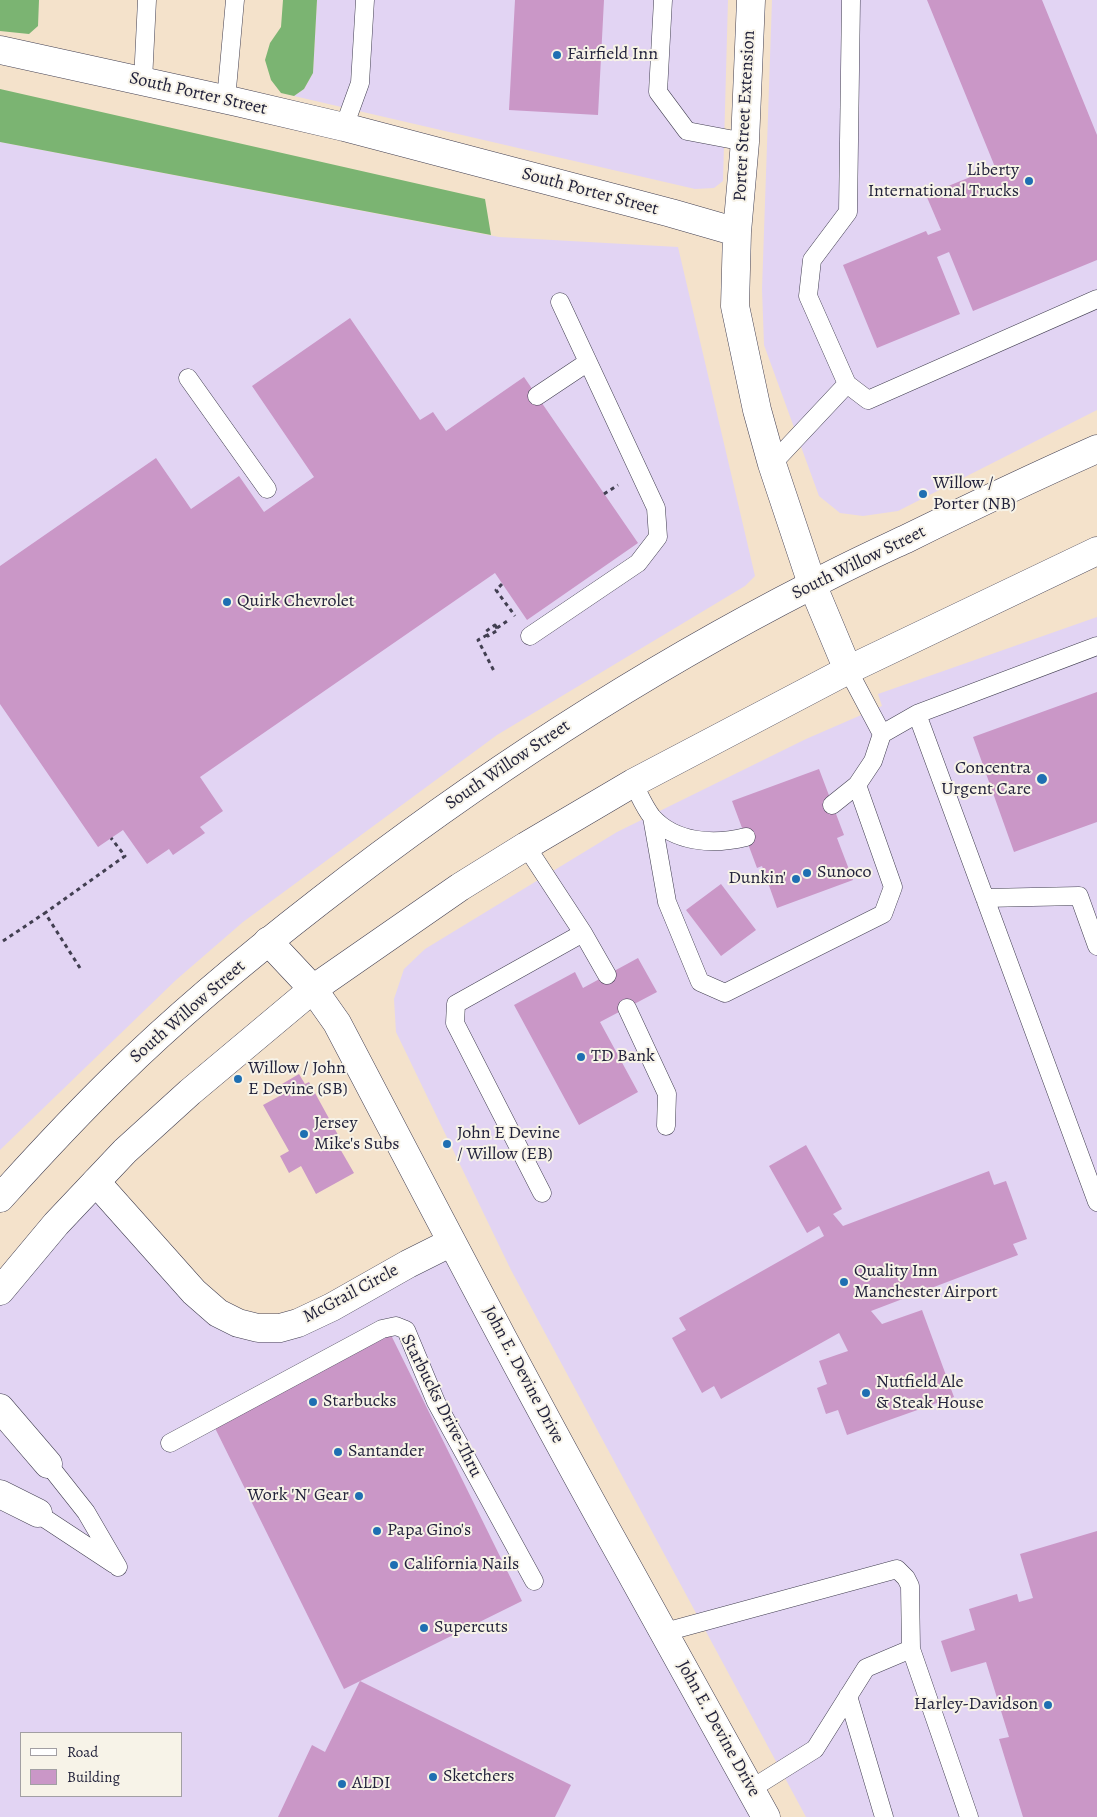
<!DOCTYPE html>
<style>
body{margin:0}
#map{position:relative;width:1097px;height:1817px;overflow:hidden;background:#f4e2cb;font-family:Alegreya,serif}
canvas{display:block}
.legend{position:absolute;left:20px;top:1732px;width:162px;height:65px;box-sizing:border-box;background:#f7f3e8;border:1px solid #a29fa3;margin:0;padding:6px 9px;list-style:none;font-size:15px;color:#22223b}
.legend li{display:flex;align-items:center;gap:10px;height:25px}
.legend b{width:25px;border:1px solid #a29fa3}
</style>
<div id="map">
<canvas width="1097" height="1817"></canvas>
<ul class="legend">
<li><b style="height:6px;background:#fff"></b>Road</li>
<li><b style="height:14px;background:#ca97c7"></b>Building</li>
</ul>
</div>
<script>
const ctx = document.querySelector('canvas').getContext('2d');
ctx.lineJoin = 'round';
function paint(path, color) { ctx.fillStyle = color; ctx.fill(path, 'evenodd'); }
function stroke(path, color, width, dash) { ctx.strokeStyle = color; ctx.lineWidth = width; ctx.lineCap = dash ? 'butt' : 'round'; ctx.setLineDash(dash || []); ctx.stroke(path); }
function write(font, color, halo, rows, align = 'center') {
  ctx.font = font + ' Alegreya,serif'; ctx.lineWidth = 4; ctx.setLineDash([]); ctx.textBaseline = 'middle'; ctx.strokeStyle = halo; ctx.fillStyle = color; for (const [text, x, y, turn = 0] of rows) {
    ctx.save(); ctx.translate(x, y); ctx.rotate((+turn || 0) * Math.PI / 180); ctx.textAlign = isNaN(turn) ? turn : align; if (halo) ctx.strokeText(text, 0, 0); ctx.fillText(text, 0, 0); ctx.restore();
  }
}
const built = new Path2D(`
 M317,0H728L723,181L714,188L695,189L294,96L304,89L313,73Z
 M772,0H1097V410L898,511L863,516L840,513L819,496L764,345L762,289Z
 M0,142L499,237L678,247L755,576L745,586L497,735L243,922L176,980L0,1150Z
 M1097,617V1817H806L511,1270L396,1032L394,999L404,969L425,949L617,832L806,739L882,706L878,694Z
 M96,1182L194,1292L258,1328L452,1242L766,1817H0V1291ZM21,1733H181V1796H21Z`);
const forest = new Path2D(`
 M0,0H39L38,26L29,34L0,31Z
 M283,0H317L313,73L304,89L294,96L281,93L271,80L265,60L270,43L281,27Z
 M0,89L485,199L491,235L0,142Z`);
const building = new Path2D(`
 M515,0H604L598,115L509,110Z
 M927,0H1042L1097,135V260L973,311L949,252L937,257L960,314L877,348L843,265L926,231L928,235L941,230L926,195L995,167Z
 M350,318L420,420L433,412L446,431L524,377L638,543L527,620L495,573L200,777L223,811L200,827L205,833L173,855L169,849L147,864L123,830L98,847L0,704V566L156,458L191,509L239,476L264,512L314,477L252,386Z
 M1097,692V822L1014,852L973,737Z
 M819,769L844,835L837,838L853,880L777,908L762,866L757,868L732,801Z
 M721,884L756,930L721,956L686,910Z
 M638,958L657,992L600,1022L638,1092L579,1125L514,1005L575,972L583,988Z
 M299,1074L305,1084L309,1082L343,1144L339,1147L354,1173L316,1194L301,1166L289,1173L280,1156L289,1151L263,1105L287,1092L282,1084Z
 M806,1145L842,1209L833,1214L843,1226L989,1171L994,1185L1006,1181L1027,1239L1013,1244L1018,1255L871,1311L882,1324L922,1310L954,1397L847,1435L838,1410L826,1414L817,1388L827,1384L819,1361L848,1351L839,1333L721,1399L714,1386L702,1393L672,1338L686,1330L679,1318L824,1236L819,1226L807,1233L769,1166Z
 M391,1335L522,1601L344,1689L213,1424Z
 M1097,1531V1817H1023L999,1739L1009,1737L986,1662L951,1672L941,1641L975,1630L969,1609L1017,1594L1019,1602L1033,1598L1020,1554Z
 M360,1681L571,1785L555,1817H278L312,1745L325,1752Z`);
const path = new Path2D(`
 M604,494L618,485
 M502,584L496,590L515,616
 M495,625L498,630L488,636L485,632Z
 M497,628L510,619
 M487,635L478,640L495,673
 M3,941L45,913
 M80,968L45,913L125,856L111,838`);
const lane = new Path2D(`
 M663,0L658,92L687,131L745,142
 M851,0L848,212L812,260L808,296L847,384L868,400L1097,299
 M143,81L147,0
 M226,100L235,0
 M344,127L360,83L365,0
 M188,378L267,489
 M537,396L588,362
 M772,464L847,384
 M530,636L638,563L658,537L656,508L560,302
 M848,670L882,734L917,714L1097,1202
 M917,714L1097,646
 M633,783C639,794 644,807 652,817C675,843 714,845 746,837
 M832,805L857,785L873,761L882,734
 M652,817L667,902L700,982L725,993L883,914L893,887L857,785
 M526,846L583,933L607,975
 M985,898L1079,896L1097,946
 M627,1008L667,1094L666,1126
 M542,1193L455,1023L456,1004L583,933
 M170,1443L382,1329L396,1326L406,1330L436,1402L534,1581
 M41,1458L48,1464L86,1512L118,1567
 M29,1508L114,1564
 M665,1632L897,1569L906,1578L910,1586L911,1649L969,1817
 M848,1696L884,1817
 M751,1789L815,1749L866,1668L911,1649`);
const street = new Path2D(`
 M751,0L745,142L737,232L735,306L757,410L772,464L812,584L848,670
 M0,50L237,102L344,127L671,213L737,232
 M268,941L313,989L337,1023C431,1202 524,1382 623,1559C671,1645 719,1731 766,1817
 M96,1182L194,1292L218,1313L238,1323L258,1328H280L298,1323L332,1307L408,1264L452,1242`);
const primary = new Path2D(`
 M0,1198C38,1156 76,1115 116,1076C180,1013 249,956 320,901C474,781 638,674 812,585C843,568 876,553 908,538C971,507 1034,477 1097,449
 M0,1291L56,1224L125,1151L190,1092L313,989L460,887L526,846L633,783L848,670L1097,551
 M0,1408L48,1464
 M0,1494L38,1513`);
const markers = [
 [557,55,5,"#1f6fb2"],
 [1029,181,5,"#1f6fb2"],
 [923,494,5,"#1f6fb2"],
 [227,602,5,"#1f6fb2"],
 [1042,779,6,"#1f6fb2"],
 [807,873,5,"#1f6fb2"],
 [796,879,5,"#1f6fb2"],
 [581,1057,5,"#1f6fb2"],
 [238,1079,5,"#1f6fb2"],
 [304,1134,5,"#1f6fb2"],
 [447,1144,5,"#1f6fb2"],
 [844,1282,5,"#1f6fb2"],
 [866,1393,5,"#1f6fb2"],
 [313,1402,5,"#1f6fb2"],
 [338,1452,5,"#1f6fb2"],
 [359,1496,5,"#1f6fb2"],
 [377,1531,5,"#1f6fb2"],
 [394,1565,5,"#1f6fb2"],
 [424,1628,5,"#1f6fb2"],
 [1048,1705,5,"#1f6fb2"],
 [433,1777,5,"#1f6fb2"],
 [342,1784,5,"#1f6fb2"]
];
const poiNames = [
 ["Fairfield Inn",567,55],
 ["Liberty",1019,171,"right"],
 ["International Trucks",1019,192,"right"],
 ["Willow /",933,484],
 ["Porter (NB)",933,505],
 ["Quirk Chevrolet",237,602],
 ["Concentra",1031,769,"right"],
 ["Urgent Care",1031,790,"right"],
 ["Sunoco",817,873],
 ["Dunkin'",786,879,"right"],
 ["TD Bank",591,1057],
 ["Willow / John",248,1069],
 ["E Devine (SB)",248,1090],
 ["Jersey",314,1124],
 ["Mike's Subs",314,1145],
 ["John E Devine",457,1134],
 ["/ Willow (EB)",457,1155],
 ["Quality Inn",854,1272],
 ["Manchester Airport",854,1293],
 ["Nutfield Ale",876,1383],
 ["& Steak House",876,1404],
 ["Starbucks",323,1402],
 ["Santander",348,1452],
 ["Work 'N' Gear",349,1496,"right"],
 ["Papa Gino's",387,1531],
 ["California Nails",404,1565],
 ["Supercuts",434,1628],
 ["Harley-Davidson",1038,1705,"right"],
 ["Sketchers",443,1777],
 ["ALDI",352,1784]
];
const streetNames = [
 ["South Porter Street",198,94,13],
 ["Porter Street Extension",745,116,-87],
 ["South Porter Street",590,192,15],
 ["South Willow Street",859,563,-26],
 ["South Willow Street",508,765,-34],
 ["South Willow Street",188,1012,-41],
 ["McGrail Circle",351,1294,-28],
 ["John E. Devine Drive",523,1375,62],
 ["Starbucks Drive-Thru",441,1406,63],
 ["John E. Devine Drive",718,1729,61]
];
paint(built, '#e2d4f3');
paint(forest, '#7bb472');
paint(building, '#ca97c7');
stroke(lane, '#423f51', 19);
stroke(street, '#423f51', 29);
stroke(primary, '#423f51', 29);
stroke(path, '#423f51', 3, [4, 4]);
stroke(lane, '#fff', 18);
stroke(street, '#fff', 28);
stroke(primary, '#fff', 28);
for (const [x, y, r, color] of markers) { const dot = new Path2D(); dot.arc(x, y, r, 0, 2 * Math.PI); ctx.fillStyle = color; ctx.fill(dot); stroke(dot, '#f7f3e8', 2); }
write('18px', '#22223b', '#f7f3e8', poiNames, 'left');
write('18px', '#22223b', '#f7f3e8', streetNames);
</script>
